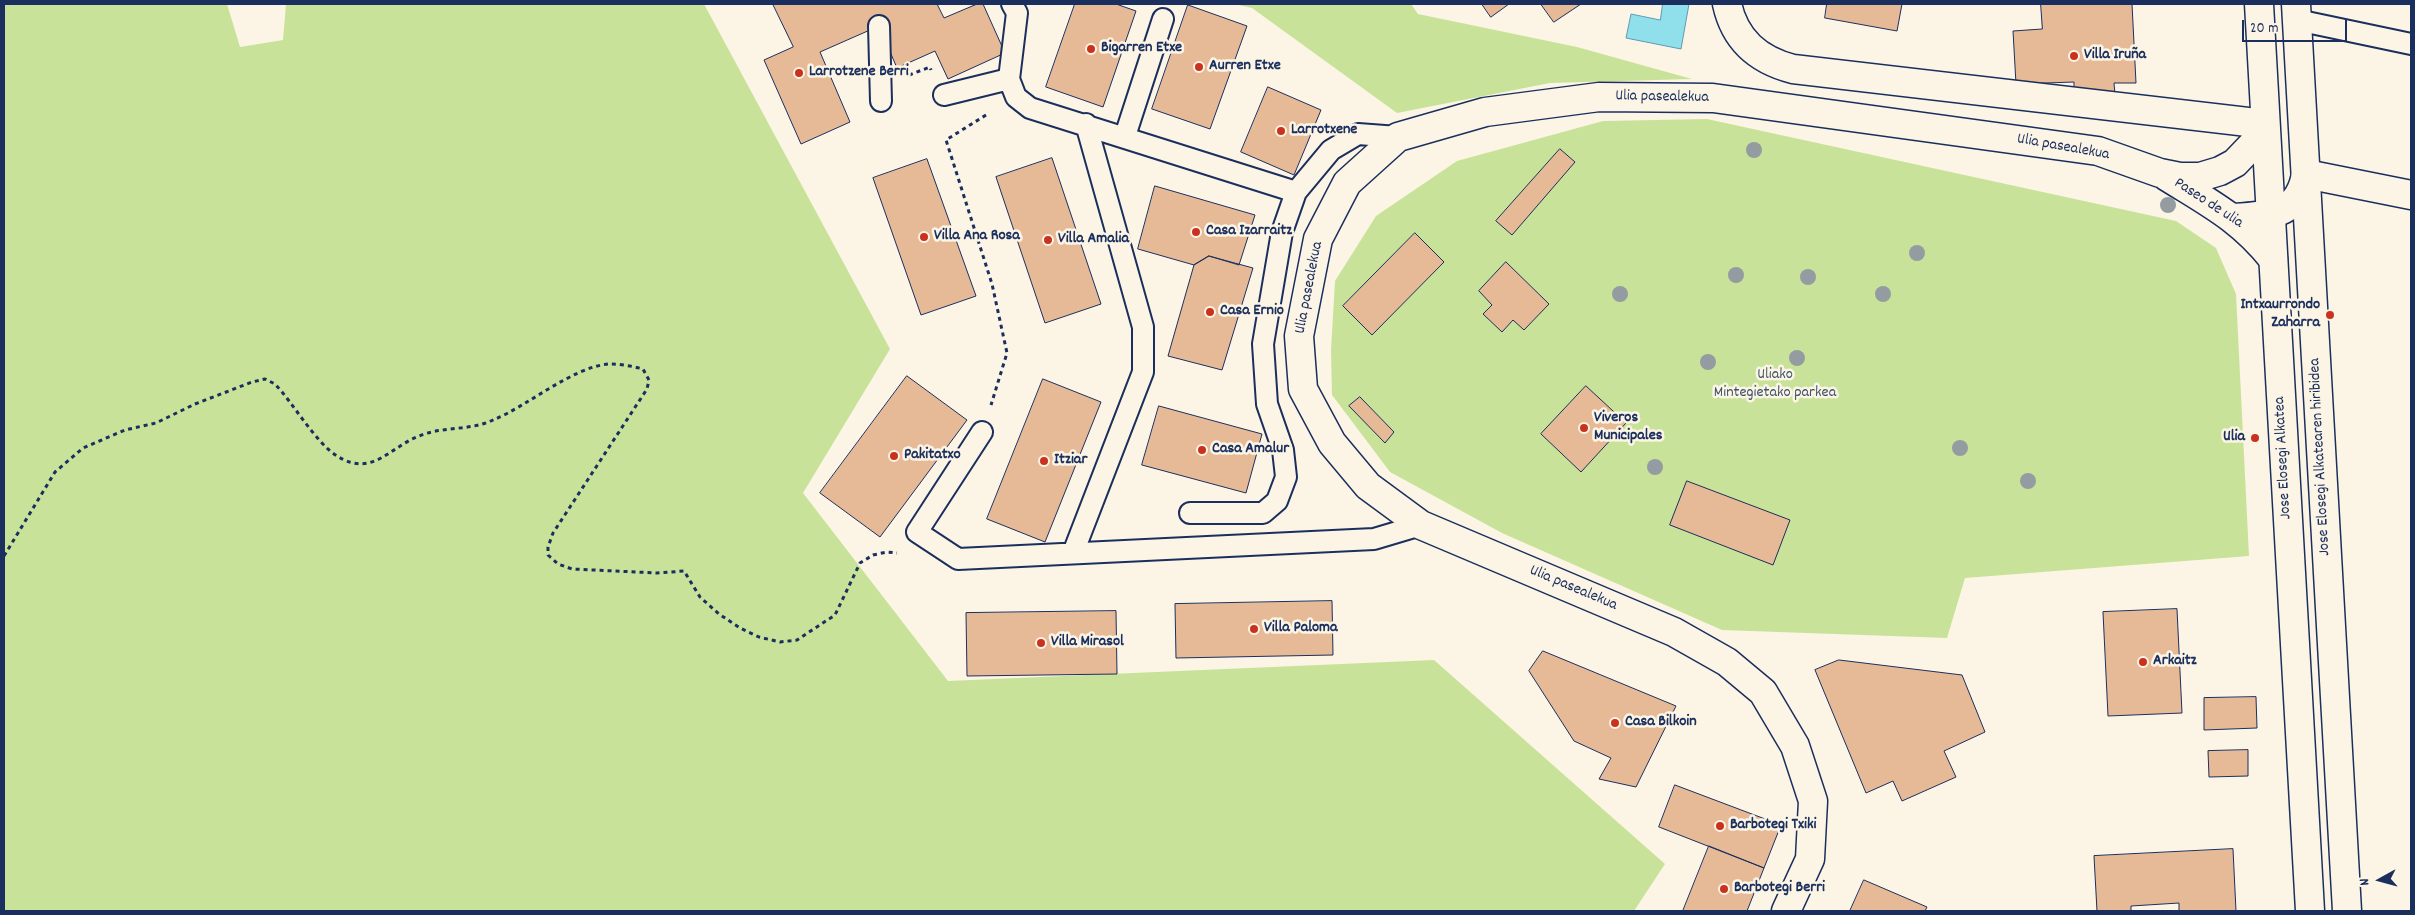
<!DOCTYPE html>
<meta charset="utf-8">
<style>
body{margin:0}
#map{position:relative;width:2415px;height:915px;overflow:hidden;background:#fcf5e5;font-family:Dekko,sans-serif}
canvas{display:block}
.frame{position:absolute;inset:0;border:5px solid #1b2f5e;pointer-events:none}
.north{position:absolute;left:2355px;top:855px;width:50px;height:50px;-webkit-text-stroke:4px #fcf5e5;paint-order:stroke;rotate:263deg;font-size:14px;font-weight:700;line-height:20px;text-align:center;color:#1b2f5e}
.north::after{content:'';display:block;margin:auto;width:18px;height:22px;background:#1b2f5e;clip-path:polygon(50% 0,100% 100%,50% 72%,0 100%)}
.scale{position:absolute;left:2242px;top:20px;width:105px;height:22px;box-sizing:border-box;border:2px solid #1b2f5e;border-top:0;padding-left:6px;font-size:15px;line-height:18px;white-space:nowrap;color:#1b2f5e;-webkit-text-stroke:4px #fcf5e5;paint-order:stroke}
</style>
<div id="map">
<canvas width="2415" height="915"></canvas>
<div class="frame"></div>
<div class="north">N</div>
<div class="scale">20 m</div>
</div>
<script>
const ctx = document.querySelector('canvas').getContext('2d');
ctx.lineJoin = 'round';
function paint(path, color) { ctx.fillStyle = color; ctx.fill(path, 'evenodd'); }
function stroke(path, color, width, dash) { ctx.strokeStyle = color; ctx.lineWidth = width; ctx.lineCap = dash ? 'butt' : 'round'; ctx.setLineDash(dash || []); ctx.stroke(path); }
function write(font, color, halo, rows, align = 'center') {
  ctx.font = font + ' Dekko,sans-serif'; ctx.lineWidth = 5; ctx.setLineDash([]); ctx.textBaseline = 'middle'; ctx.strokeStyle = halo; ctx.fillStyle = color; for (const [text, x, y, turn = 0] of rows) {
    ctx.save(); ctx.translate(x, y); ctx.rotate((+turn || 0) * Math.PI / 180); ctx.textAlign = isNaN(turn) ? turn : align; if (halo) ctx.strokeText(text, 0, 0); ctx.fillText(text, 0, 0); ctx.restore();
  }
}
const green = new Path2D(`
 M4,4H227L240,47L283,40L286,4H704L890,349L803,493L948,681L1434,660L1665,864L1634,911H4Z
 M1234,4H1411L1418,14L1577,47L1692,79L1550,83L1397,113L1252,8Z
 M1707,119L2176,221L2216,248L2236,294L2249,556L1965,578L1947,638L1722,630L1502,533L1390,472L1332,395L1331,350L1335,281L1376,216L1457,161L1603,121Z`);
const water = new Path2D(`
 M1663,4H1689L1681,49L1626,38L1631,14L1660,20Z`);
const building = new Path2D(`
 M773,4H937L944,18L977,4H983L1005,53L948,79L935,51L897,68L879,26L820,52L850,122L801,144L764,60L793,47Z
 M1075,4H1116L1136,11L1103,107L1046,87Z
 M1482,4H1509L1491,17Z
 M1541,4H1581L1554,22Z
 M1827,4H1902L1897,31L1825,18Z
 M2041,4H2132L2136,83H2114L2115,95L2074,97V82L2016,84L2013,31L2042,29Z
 M1188,5L1247,26L1210,129L1152,109Z
 M1268,87L1321,110L1294,175L1241,152Z
 M1560,149L1575,162L1512,235L1496,221Z
 M1052,158L1101,304L1045,323L996,177Z
 M927,159L976,296L921,315L873,178Z
 M1155,186L1255,215L1239,265L1209,256L1194,265L1138,249Z
 M1415,233L1444,262L1372,335L1343,306Z
 M1209,256L1253,268L1222,370L1168,356L1194,265Z
 M1506,262L1549,304L1524,330L1513,320L1502,332L1483,314L1492,305L1479,291Z
 M907,376L967,420L880,537L820,493Z
 M1043,379L1101,402L1045,542L987,519Z
 M1586,386L1626,423L1581,472L1541,434Z
 M1360,397L1394,432L1385,443L1349,406Z
 M1159,406L1262,434L1246,493L1142,465Z
 M1687,481L1790,520L1773,565L1670,525Z
 M1332,601L1333,655L1176,658L1175,604Z
 M2177,609L2182,713L2108,716L2103,612Z
 M1116,611L1117,674L967,676L966,613Z
 M1543,651L1676,706L1636,787L1599,779L1611,758L1574,741L1529,671Z
 M1839,660L1962,675L1985,732L1944,751L1956,777L1902,801L1893,781L1866,793L1815,670Z
 M2256,697L2257,728L2204,730V698Z
 M2248,750V776L2209,777L2208,751Z
 M1675,785L1781,825L1764,868L1659,827Z
 M1709,846L1764,868L1747,911H1683Z
 M2233,849L2236,911H2179V903L2131,906V911H2097L2094,856Z
 M1864,880L1927,907L1925,911H1850Z`);
const path = new Path2D(`
 M909,75L930,67L931,70
 M986,115L946,140L992,284L1007,353L991,405
 M4,556L55,472L83,448L125,430L156,423L195,404L252,382L265,379L275,384C294,404 315,442 337,456C372,478 390,447 419,436C443,426 470,431 493,420C528,406 572,367 609,364C620,364 632,366 643,369L649,380L647,389L553,533L548,547V555L558,564L572,569L657,573L684,571L700,597L719,614L740,628L759,637L780,642L797,640L835,615L860,563L873,555L887,552L897,553`);
const service = new Path2D(`
 M1012,4L1017,13L1009,79L1016,97L1030,108L1296,192
 M2297,20L2411,44
 M879,26L881,101
 M944,95L1009,79
 M1125,136L1163,19
 M982,432L917,532L958,559L1374,539L1421,525
 M1190,513H1263L1277,501L1286,477L1283,450L1267,404L1263,344L1282,232L1296,192L1331,150L1358,134L1398,137
 M1073,553L1143,372V327L1086,124`);
const minor = new Path2D(`
 M1727,4C1735,40 1758,60 1793,69L2265,124L2258,139L2235,163L2220,171L2200,177H2180L2160,173L2098,151L1713,98L1599,97L1485,112L1398,137L1347,183L1318,239L1299,336L1303,389L1332,443L1368,486L1421,525L1674,632L1727,662L1763,692L1795,746L1813,801L1810,859L1786,911
 M2166,176C2209,203 2240,218 2273,259
 M2234,218C2269,215 2299,216 2306,174L2411,195`);
const secondary = new Path2D(`
 M2259,4L2310,911
 M2296,4L2347,911`);
const trees = [
 [1754,150],
 [2168,205],
 [1917,253],
 [1736,275],
 [1808,277],
 [1620,294],
 [1883,294],
 [1797,358],
 [1708,362],
 [1960,448],
 [1655,467],
 [2028,481]
];
const markers = [
 [1091,49,5,"#c8321e"],
 [2074,56,5,"#c8321e"],
 [1199,67,5,"#c8321e"],
 [799,73,5,"#c8321e"],
 [1281,131,5,"#c8321e"],
 [1196,232,5,"#c8321e"],
 [924,237,5,"#c8321e"],
 [1048,240,5,"#c8321e"],
 [1210,312,5,"#c8321e"],
 [2330,315,5,"#c8321e"],
 [1584,428,5,"#c8321e"],
 [2255,438,5,"#c8321e"],
 [1202,450,5,"#c8321e"],
 [894,456,5,"#c8321e"],
 [1044,461,5,"#c8321e"],
 [1254,629,5,"#c8321e"],
 [1041,643,5,"#c8321e"],
 [2143,662,5,"#c8321e"],
 [1615,723,5,"#c8321e"],
 [1720,826,5,"#c8321e"],
 [1724,889,5,"#c8321e"]
];
const poiNames = [
 ["Bigarren Etxe",1101,49],
 ["Villa Iruña",2084,56],
 ["Aurren Etxe",1209,67],
 ["Larrotzene Berri",809,73],
 ["Larrotxene",1291,131],
 ["Casa Izarraitz",1206,232],
 ["Villa Ana Rosa",934,237],
 ["Villa Amalia",1058,240],
 ["Intxaurrondo",2320,306,"right"],
 ["Zaharra",2320,324,"right"],
 ["Casa Ernio",1220,312],
 ["Viveros",1594,419],
 ["Municipales",1594,437],
 ["Ulia",2245,438,"right"],
 ["Casa Amalur",1212,450],
 ["Pakitatxo",904,456],
 ["Itziar",1054,461],
 ["Villa Paloma",1264,629],
 ["Villa Mirasol",1051,643],
 ["Arkaitz",2153,662],
 ["Casa Bilkoin",1625,723],
 ["Barbotegi Txiki",1730,826],
 ["Barbotegi Berri",1734,889]
];
const streetNames = [
 ["Ulia pasealekua",1662,98,1],
 ["Ulia pasealekua",2063,148,10],
 ["Paseo de ulia",2208,204,33],
 ["Ulia pasealekua",1310,288,-79],
 ["Jose Elosegi Alkatearen hiribidea",2321,457,-93],
 ["Jose Elosegi Alkatea",2284,458,-93],
 ["Ulia pasealekua",1573,589,23]
];
const parkNames = [
 ["Uliako",1775,376],
 ["Mintegietako parkea",1775,394]
];
paint(green, '#c8e399');
paint(water, '#90e0ec');
stroke(water, '#6199b3', 1);
paint(building, '#e6ba96');
stroke(building, '#1b2f5e', 1);
stroke(service, '#1b2f5e', 24);
stroke(minor, '#1b2f5e', 31);
stroke(secondary, '#1b2f5e', 31);
stroke(path, '#1b2f5e', 3, [4, 4]);
stroke(service, '#fcf5e5', 20);
stroke(minor, '#fcf5e5', 28);
stroke(secondary, '#fcf5e5', 28);
ctx.fillStyle = '#949ca1';
for (const [x, y] of trees) { ctx.beginPath(); ctx.arc(x, y, 8, 0, 2 * Math.PI); ctx.fill(); }
for (const [x, y, r, color] of markers) { const dot = new Path2D(); dot.arc(x, y, r, 0, 2 * Math.PI); ctx.fillStyle = color; ctx.fill(dot); stroke(dot, '#fcf5e5', 2); }
write('bold 16px', '#1b2f5e', '#fcf5e5', poiNames, 'left');
write('16px', '#1b2f5e', '#fcf5e5', streetNames);
write('16px', '#3e536a', '#fcf5e5', parkNames);
</script>
